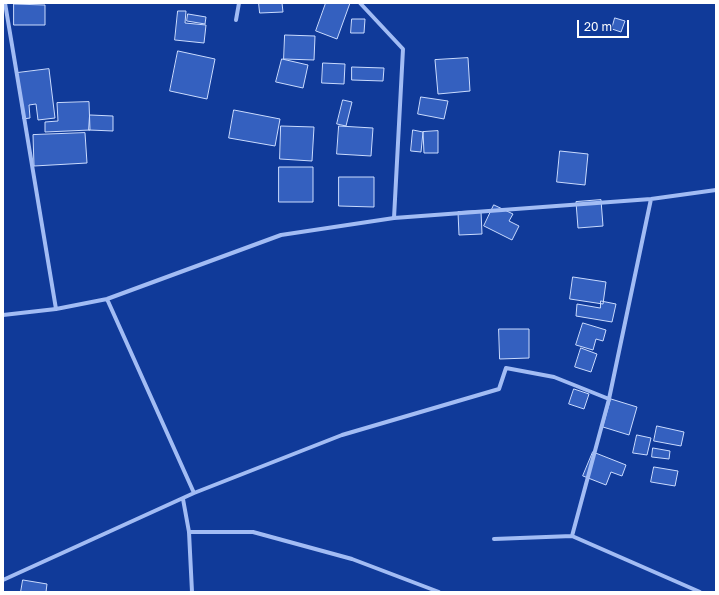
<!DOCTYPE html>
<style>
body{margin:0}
#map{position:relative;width:719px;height:595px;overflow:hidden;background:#103a99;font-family:"Golos Text",sans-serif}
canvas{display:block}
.frame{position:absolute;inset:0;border:4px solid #fff;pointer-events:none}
.scale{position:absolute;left:577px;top:20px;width:52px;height:18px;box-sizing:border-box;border:2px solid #fff;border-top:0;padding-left:5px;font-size:12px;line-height:14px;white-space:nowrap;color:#fff;-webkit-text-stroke:3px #103a99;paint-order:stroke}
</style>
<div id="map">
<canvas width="719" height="595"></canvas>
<div class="frame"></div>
<div class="scale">20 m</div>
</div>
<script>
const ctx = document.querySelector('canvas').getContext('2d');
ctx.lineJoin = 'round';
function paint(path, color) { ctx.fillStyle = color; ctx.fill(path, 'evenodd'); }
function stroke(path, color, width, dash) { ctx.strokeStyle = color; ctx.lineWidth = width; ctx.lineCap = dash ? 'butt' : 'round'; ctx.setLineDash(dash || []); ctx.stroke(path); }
const building = new Path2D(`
 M259,3H282L283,12L260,13Z
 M326,3H350L337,39L316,31Z
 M14,4L45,5V25H14Z
 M178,11H186L185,23L206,25L204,43L175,40Z
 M188,14L206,17L205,24L187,21Z
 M615,18L625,21L621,32L612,29Z
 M352,19H365L364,33H351Z
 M285,35L315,36L314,60L284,59Z
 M178,51L215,59L207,99L170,91Z
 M468,58L470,91L438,94L435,60Z
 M282,59L308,65L303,88L276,82Z
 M323,63L345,64L344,84L322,83Z
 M352,67L384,68L383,81L352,80Z
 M49,69L55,118L38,120L36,104L29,105L30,118L23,119L17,73Z
 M421,97L448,101L444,119L418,114Z
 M343,100L352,102L346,126L337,124Z
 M89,102L90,130L45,132V122L58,121L57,103Z
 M234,110L280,119L275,146L229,138Z
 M90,115L113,116V131L89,130Z
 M281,126L314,127L312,161L280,159Z
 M339,126L373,128L371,156L337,154Z
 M413,130L423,132L421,152L411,151Z
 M438,131V153H424L423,132Z
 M85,133L87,163L34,166L33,135Z
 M560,151L588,154L585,185L557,182Z
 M279,167H313V202H279Z
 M339,177H374V207L339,206Z
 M601,200L603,226L578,228L576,202Z
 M494,205L513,214L509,221L519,226L512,240L484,226Z
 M481,211L482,234L459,235L458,212Z
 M573,277L606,282L603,304L570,299Z
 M601,301L616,304L612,322L576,316L577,304L600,308Z
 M583,323L606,330L603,341L596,339L593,350L576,345Z
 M499,329H529V358L500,359Z
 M581,348L597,354L591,372L575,367Z
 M574,389L589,394L584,409L569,404Z
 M611,399L637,407L629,435L603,427Z
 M657,426L684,432L681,446L654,441Z
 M637,435L651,438L647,455L633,453Z
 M653,448L670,451L669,459L652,457Z
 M593,452L626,465L622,476L611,472L606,485L583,476Z
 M654,467L678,471L675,486L651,482Z
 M23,580L47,584L46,592H21Z`);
const minor = new Path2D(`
 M5,3L56,309
 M360,3L403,49L394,218
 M236,20L239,3
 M107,299L194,493
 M3,315L56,309L107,299L281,235L394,218L651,199L716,190
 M183,499L189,532L192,592
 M189,532H253L352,559L439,592
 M572,536L609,399L651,199
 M494,539L572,536L700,592
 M3,580L194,493L342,435L499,389L506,368L554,377L609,399`);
paint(building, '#3460bf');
stroke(building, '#cadbfe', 1);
stroke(minor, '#a2bcf4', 4);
</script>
